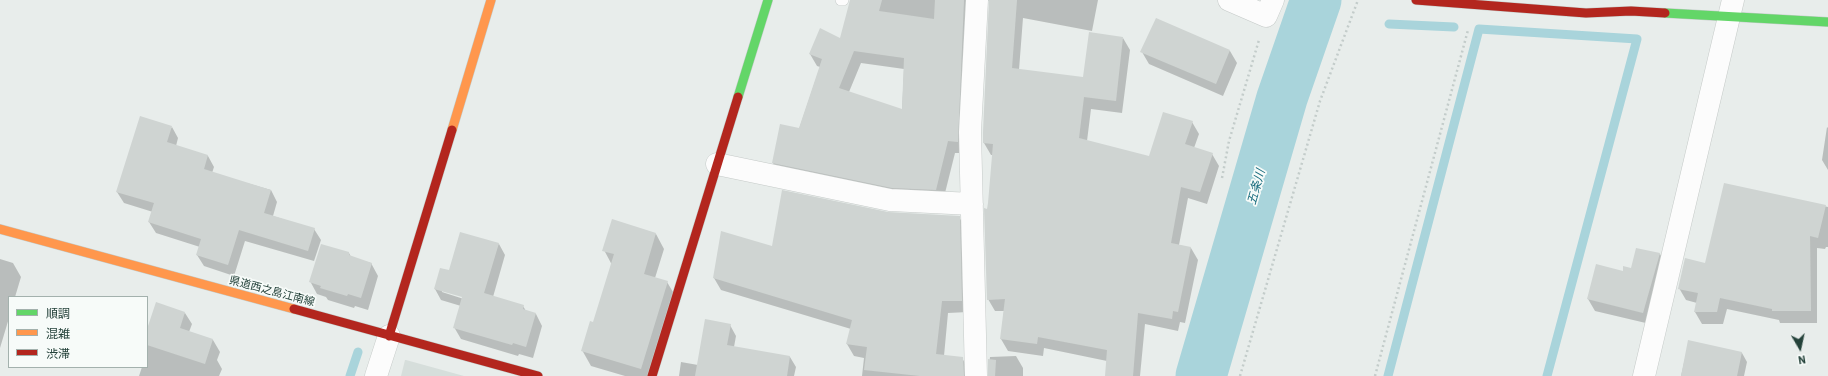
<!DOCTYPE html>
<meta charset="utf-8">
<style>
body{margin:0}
#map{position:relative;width:1828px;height:376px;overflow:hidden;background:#e8edeb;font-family:Barlow,"Noto Sans JP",sans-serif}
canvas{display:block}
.legend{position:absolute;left:8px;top:296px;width:140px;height:72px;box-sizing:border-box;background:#f7fbf9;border:1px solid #a3b1ad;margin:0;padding:5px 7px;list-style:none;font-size:12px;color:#24423a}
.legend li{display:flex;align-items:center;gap:8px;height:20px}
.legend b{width:20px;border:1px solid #a3b1ad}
.north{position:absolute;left:1780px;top:328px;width:40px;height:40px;-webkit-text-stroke:3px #f7fbf9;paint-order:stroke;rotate:171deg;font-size:11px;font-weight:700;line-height:16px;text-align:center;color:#24423a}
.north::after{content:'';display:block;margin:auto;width:14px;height:18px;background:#24423a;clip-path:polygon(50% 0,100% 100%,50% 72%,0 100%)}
</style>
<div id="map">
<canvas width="1828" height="376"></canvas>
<ul class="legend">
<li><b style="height:5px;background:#63d668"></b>順調</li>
<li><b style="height:5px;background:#ff974d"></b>混雑</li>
<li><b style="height:5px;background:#b3261e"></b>渋滞</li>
</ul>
<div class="north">N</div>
</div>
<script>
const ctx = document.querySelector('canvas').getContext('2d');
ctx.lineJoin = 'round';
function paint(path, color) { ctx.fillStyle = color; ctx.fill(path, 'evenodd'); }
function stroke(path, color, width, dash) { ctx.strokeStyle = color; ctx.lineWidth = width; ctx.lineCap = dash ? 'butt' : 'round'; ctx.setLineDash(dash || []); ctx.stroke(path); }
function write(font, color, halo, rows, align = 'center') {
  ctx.font = font + ' Barlow,"Noto Sans JP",sans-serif'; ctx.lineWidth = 3.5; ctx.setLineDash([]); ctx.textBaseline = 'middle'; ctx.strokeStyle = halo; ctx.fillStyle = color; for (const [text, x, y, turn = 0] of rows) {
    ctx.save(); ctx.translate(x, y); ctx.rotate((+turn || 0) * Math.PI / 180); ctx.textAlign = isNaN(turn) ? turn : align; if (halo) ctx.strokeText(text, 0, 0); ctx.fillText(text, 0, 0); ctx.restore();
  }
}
const built = new Path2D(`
 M405,360H406L464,376H401Z`);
const shadow = new Path2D(`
 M851,0H982L964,153H955L943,201L780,175L773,163L799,129L820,67L817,66L810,54L841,39ZM861,63L904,69L902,111L849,92Z
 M987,0H1100H1098L1092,31L1023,18L1019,70L1084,78L1123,38L1130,50L1122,113L1091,109L1087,141L1150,157L1192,122L1199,134L1194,148L1212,154L1219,166L1207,204L1188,198L1179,245L1191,248L1198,260L1185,323L1180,322L1178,331L1145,324L1140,376H1106L1107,361L1044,348L1043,356L1008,351L1001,339L1004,311H995L988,299V210L993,155H991L984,143L990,1Z
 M1230,51L1237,63L1223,96L1149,64L1142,52Z
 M172,127L178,138L176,146L208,156L214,167L212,173L271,190L277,202L273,216L314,229L321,240L314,261L245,241L234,276L204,266L197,255L200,247L156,233L149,222L153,212L124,203L117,192Z
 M1827,127L1828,128V170L1822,160Z
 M1725,184L1828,207V247H1826L1825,249L1817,248V323H1780L1779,320L1727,309L1723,324H1702L1695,312L1697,303L1686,300L1679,288L1706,264Z
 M887,213L959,217L966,229L968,312L948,313L944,356L962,358L969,370L970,376H862L864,358L854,356L847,344L851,329L721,290L714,278L773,247Z
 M656,234L664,249L655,278L667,282L676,297L652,376H625L591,366L582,350L594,323L612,265L604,250Z
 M499,244L505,255L493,297L523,306L526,311L536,314L542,326L533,358L519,354L518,356L461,339L454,327L461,306L441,300L435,289L449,271ZM442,290L468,298L467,300L442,292Z
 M349,253L351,257L371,263L378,276L368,310L355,306L354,308L328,300L326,297L317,294L310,281Z
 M1660,254L1666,265L1650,324L1595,311L1588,299L1623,272Z
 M0,259L13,263L21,277L15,297H9V318L0,348Z
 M185,313L192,324L189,332L213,340L220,352L217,360L222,369L219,376H139L142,367H147V333Z
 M730,325L736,336L734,347L790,357L796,367L794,376H679L681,362L698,365Z
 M1689,341L1742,353L1747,362L1744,376H1681Z
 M1016,356L1023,368V376H988L990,357Z`);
const stream = new Path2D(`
 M1389,24L1454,27
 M350,376L358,352
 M1388,376L1479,29L1637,39L1547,376`);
const river = new Path2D(`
 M1201,376L1282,98L1316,0`);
const building = new Path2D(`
 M850,0H882L879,11L934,19L935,0H964L958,142L948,141L936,190L892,188L772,163L780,124L799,128L822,59L809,54L820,28L840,38ZM854,51L904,58L902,109L839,88Z
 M989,0H1017L1012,68L1083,77L1089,32L1123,37L1116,101L1084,97L1079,138L1149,156L1163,112L1193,121L1185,144L1213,153L1200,192L1181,187L1171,243L1191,247L1178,312L1173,311L1172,319L1138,313L1133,376H1105L1107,350L1038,337L1037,344L1000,339L1005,299L987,300L984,208L987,209L988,203L993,144L983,143V132Z
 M1156,18L1230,50L1216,84L1140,52Z
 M140,116L172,126L167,142L208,155L204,169L271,190L264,213L315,228L308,251L239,230L228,265L196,255L201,239L148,222L154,203L116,192Z
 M1724,183L1826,205L1818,238L1810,236L1811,311H1772V309L1720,298L1717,312H1694L1698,293L1678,289L1685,258L1705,263Z
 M782,190L888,212L960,216L962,301H942L936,354L963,357L964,376H920L864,370L867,347L846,344L852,320L713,278L721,231L772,246Z
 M612,219L656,233L644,274L668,281L641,369L581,351L590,321L593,322L614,254L602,251Z
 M460,232L499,243L484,293L524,305L523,309L536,313L526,347L513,343L512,345L453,328L462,297L434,289L440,268L449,270Z
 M321,244L349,252V255L372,263L361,298L348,294L347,296L320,288L321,286L309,282Z
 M1636,248L1660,253L1643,313L1587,299L1596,264L1623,271V266L1631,268Z
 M156,302L185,312L180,328L213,339L205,364L147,345V329Z
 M705,319L731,324L727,345L790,356L787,376H695Z
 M1688,340L1742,352L1737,376H1681Z
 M988,359L996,360L995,376H988Z`);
const path = new Path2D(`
 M1222,178L1229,141L1259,40
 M1240,376L1320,101L1358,0
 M1375,376L1468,30`);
const lane = new Path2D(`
 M841,0H843`);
const street = new Path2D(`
 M1229,0L1266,16L1273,0
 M717,164L890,200L972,204
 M376,376L389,336
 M976,376L970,132L977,0
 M1644,376L1733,0`);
const fast = new Path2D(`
 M1665,13L1828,22
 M738,97L768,0`);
const slow = new Path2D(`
 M452,130L491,0
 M0,229L294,309`);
const jam = new Path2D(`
 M1416,0L1586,13L1631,11L1665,13
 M294,309L538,376
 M389,336L452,130
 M652,376L738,97`);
const streetNames = [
 ["県道西之島江南線",272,291,15]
];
const waterNames = [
 ["五条川",1256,187,-74]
];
paint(built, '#d6dedb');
paint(shadow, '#0003');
stroke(stream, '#a9d4db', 9);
stroke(river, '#a9d4db', 51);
paint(building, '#cfd4d2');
stroke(lane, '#c5cac8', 12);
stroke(street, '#c5cac8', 23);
stroke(fast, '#c3cbc8', 10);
stroke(slow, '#c3cbc8', 10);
stroke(jam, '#c3cbc8', 10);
stroke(path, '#c3ccca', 2.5, [2, 3]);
stroke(lane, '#fcfcfc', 11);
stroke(street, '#fcfcfc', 22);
stroke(fast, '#63d668', 9);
stroke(slow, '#ff974d', 9);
stroke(jam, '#b3261e', 9);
write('11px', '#24423a', '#f7fbf9', streetNames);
write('italic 12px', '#1c6f80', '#f7fbf9', waterNames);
</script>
